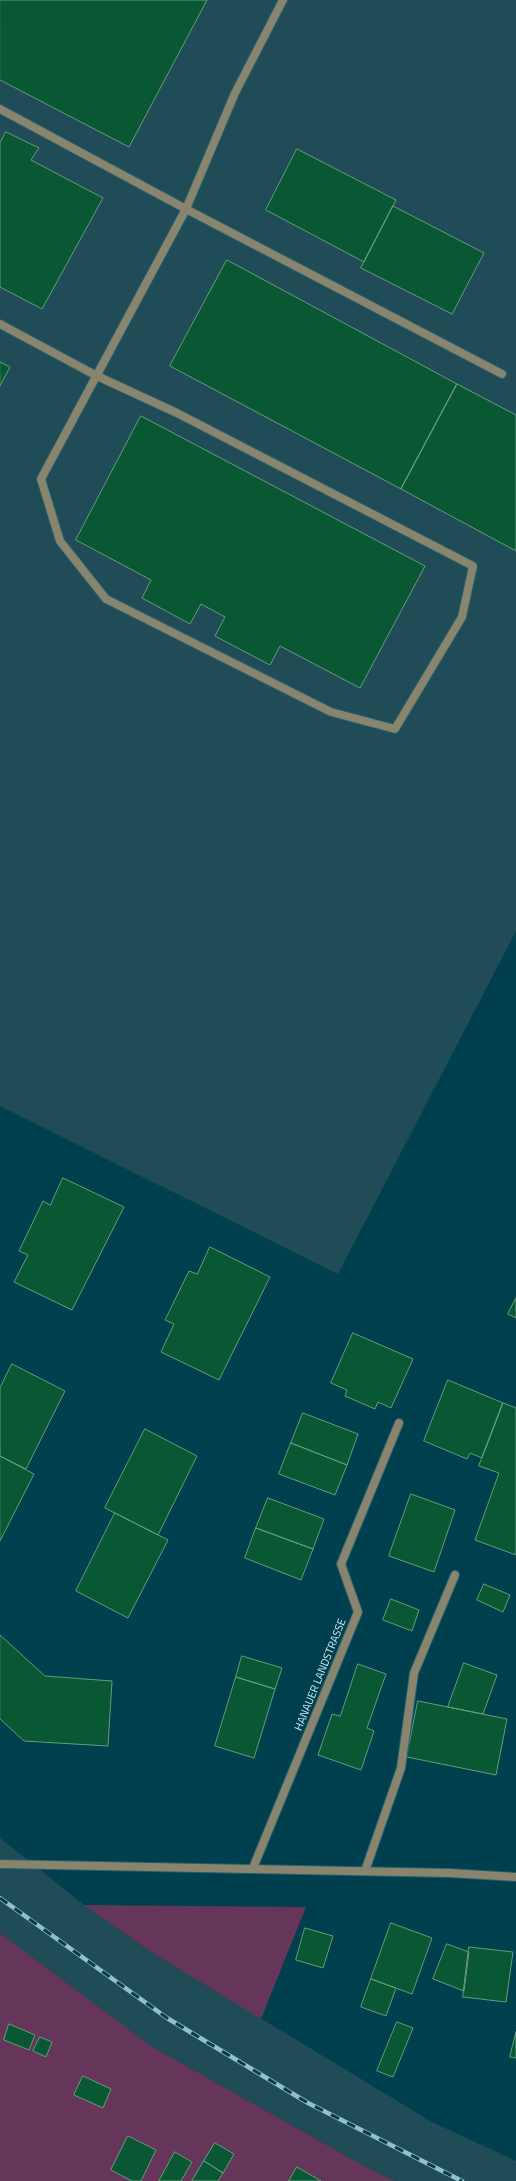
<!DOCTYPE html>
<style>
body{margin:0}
canvas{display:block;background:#003f4d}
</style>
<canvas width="516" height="2181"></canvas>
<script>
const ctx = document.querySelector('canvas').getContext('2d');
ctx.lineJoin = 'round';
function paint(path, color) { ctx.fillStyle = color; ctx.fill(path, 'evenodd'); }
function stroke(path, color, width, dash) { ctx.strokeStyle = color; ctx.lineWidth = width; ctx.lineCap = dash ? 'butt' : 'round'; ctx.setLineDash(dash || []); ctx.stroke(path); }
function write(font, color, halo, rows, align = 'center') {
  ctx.font = font + ' "Titillium Web",sans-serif'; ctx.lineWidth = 4; ctx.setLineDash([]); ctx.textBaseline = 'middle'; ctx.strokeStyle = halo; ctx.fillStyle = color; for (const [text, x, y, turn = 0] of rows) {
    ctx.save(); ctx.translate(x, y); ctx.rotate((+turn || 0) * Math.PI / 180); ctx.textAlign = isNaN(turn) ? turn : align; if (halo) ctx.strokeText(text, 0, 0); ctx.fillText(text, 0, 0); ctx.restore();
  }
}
const built = new Path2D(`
 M0,0H516V931L338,1274L0,1106Z
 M0,1838L84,1905L148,1950L432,2122L516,2161V2181H395L366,2167L151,2046L0,1933Z`);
const green = new Path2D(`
 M84,1905L306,1907L261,2019L148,1950Z
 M0,1933L151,2046L366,2167L395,2181H0Z`);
const building = new Path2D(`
 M0,0H207L129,147L0,80Z
 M6,132L39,148L31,160L103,198L42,309L0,287V143Z
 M297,149L396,200L364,262L266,210Z
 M393,206L484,253L452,314L361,268Z
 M227,260L457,384L401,489L170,366Z
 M0,362L10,367L0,386Z
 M457,384L516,415V551L401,489Z
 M141,416L425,566L360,688L280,646L270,665L215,636L225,617L201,604L190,624L142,598L151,580L76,540Z
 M63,1178L124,1207L72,1310L14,1282L28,1255L19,1251L43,1201L50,1205Z
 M210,1247L270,1277L219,1380L161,1352L174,1324L165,1320L189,1271L197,1274Z
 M516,1298V1318L508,1314Z
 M353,1333L413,1359L391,1408L378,1402L375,1409L345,1396L347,1390L331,1383Z
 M12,1364L65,1391L26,1469L0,1456V1388Z
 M448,1380L503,1403L482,1458L470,1453L467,1459L424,1441Z
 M503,1403L516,1408V1555L475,1540L499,1473L479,1466Z
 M303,1413L358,1434L347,1465L291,1443Z
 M145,1429L197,1456L158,1535L105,1508Z
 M291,1443L347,1465L335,1495L279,1474Z
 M0,1456L34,1474L0,1541Z
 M411,1494L455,1510L434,1572L389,1556Z
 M268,1498L324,1519L313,1549L256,1528Z
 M115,1513L168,1540L128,1618L76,1591Z
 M256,1528L313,1549L301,1580L245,1558Z
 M484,1584L510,1595L503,1612L477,1600Z
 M391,1599L419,1610L412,1631L383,1620Z
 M0,1635L45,1676L112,1681L108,1746L24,1741L0,1719Z
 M242,1656L282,1668L275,1689L236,1677Z
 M464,1663L497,1675L483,1714L448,1707Z
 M358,1664L386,1674L367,1728L374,1731L361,1770L318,1755L332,1714L340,1716Z
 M236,1677L275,1689L254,1758L215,1746Z
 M418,1701L507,1719L496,1775L407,1757Z
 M391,1923L432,1938L412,1994L371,1979Z
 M305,1928L333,1936L323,1968L296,1960Z
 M447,1944L469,1952L464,1991L433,1979Z
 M469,1947L513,1952L506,2002L463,1997Z
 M371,1979L396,1988L386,2016L361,2007Z
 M397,2022L413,2028L393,2077L377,2071Z
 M9,2024L35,2035L29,2050L4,2040Z
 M516,2032V2058L510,2057Z
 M40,2037L52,2042L46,2057L33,2051Z
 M83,2076L111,2089L103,2108L74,2095Z
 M128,2136L156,2150L141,2181H132L111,2170Z
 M215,2143L234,2154L223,2173L204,2161Z
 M175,2152L192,2162L181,2181H159Z
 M204,2161L223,2173L218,2181H192Z
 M297,2167L321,2181H289Z`);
const service = new Path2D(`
 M283,0L235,93L186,209L502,374
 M0,109L186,209L41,479L60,541L106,599L331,712L395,729L462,617L473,566L177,413L97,376L0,324`);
const minor = new Path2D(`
 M253,1868L358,1612L341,1564L399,1423
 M365,1871L401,1768L414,1673L455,1575`);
const tertiary = new Path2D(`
 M0,1864L450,1873L516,1877`);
const rail = new Path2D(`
 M0,1898L167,2018L308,2103L462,2181`);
const streetNames = [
 ["HANAUER LANDSTRASSE",321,1675,-68]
];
paint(built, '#1f4c57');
paint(green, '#66355a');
paint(building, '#0a5734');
stroke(building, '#659c7b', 1);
stroke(service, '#245e6b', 10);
stroke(minor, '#245e6b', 10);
stroke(tertiary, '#245e6b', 10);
stroke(service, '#89846d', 8);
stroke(minor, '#89846d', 8);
stroke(tertiary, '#89846d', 8);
stroke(rail, '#94bec9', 4.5);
stroke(rail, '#003f4d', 3, [9]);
write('11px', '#caecf6', '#003f4d', streetNames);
</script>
